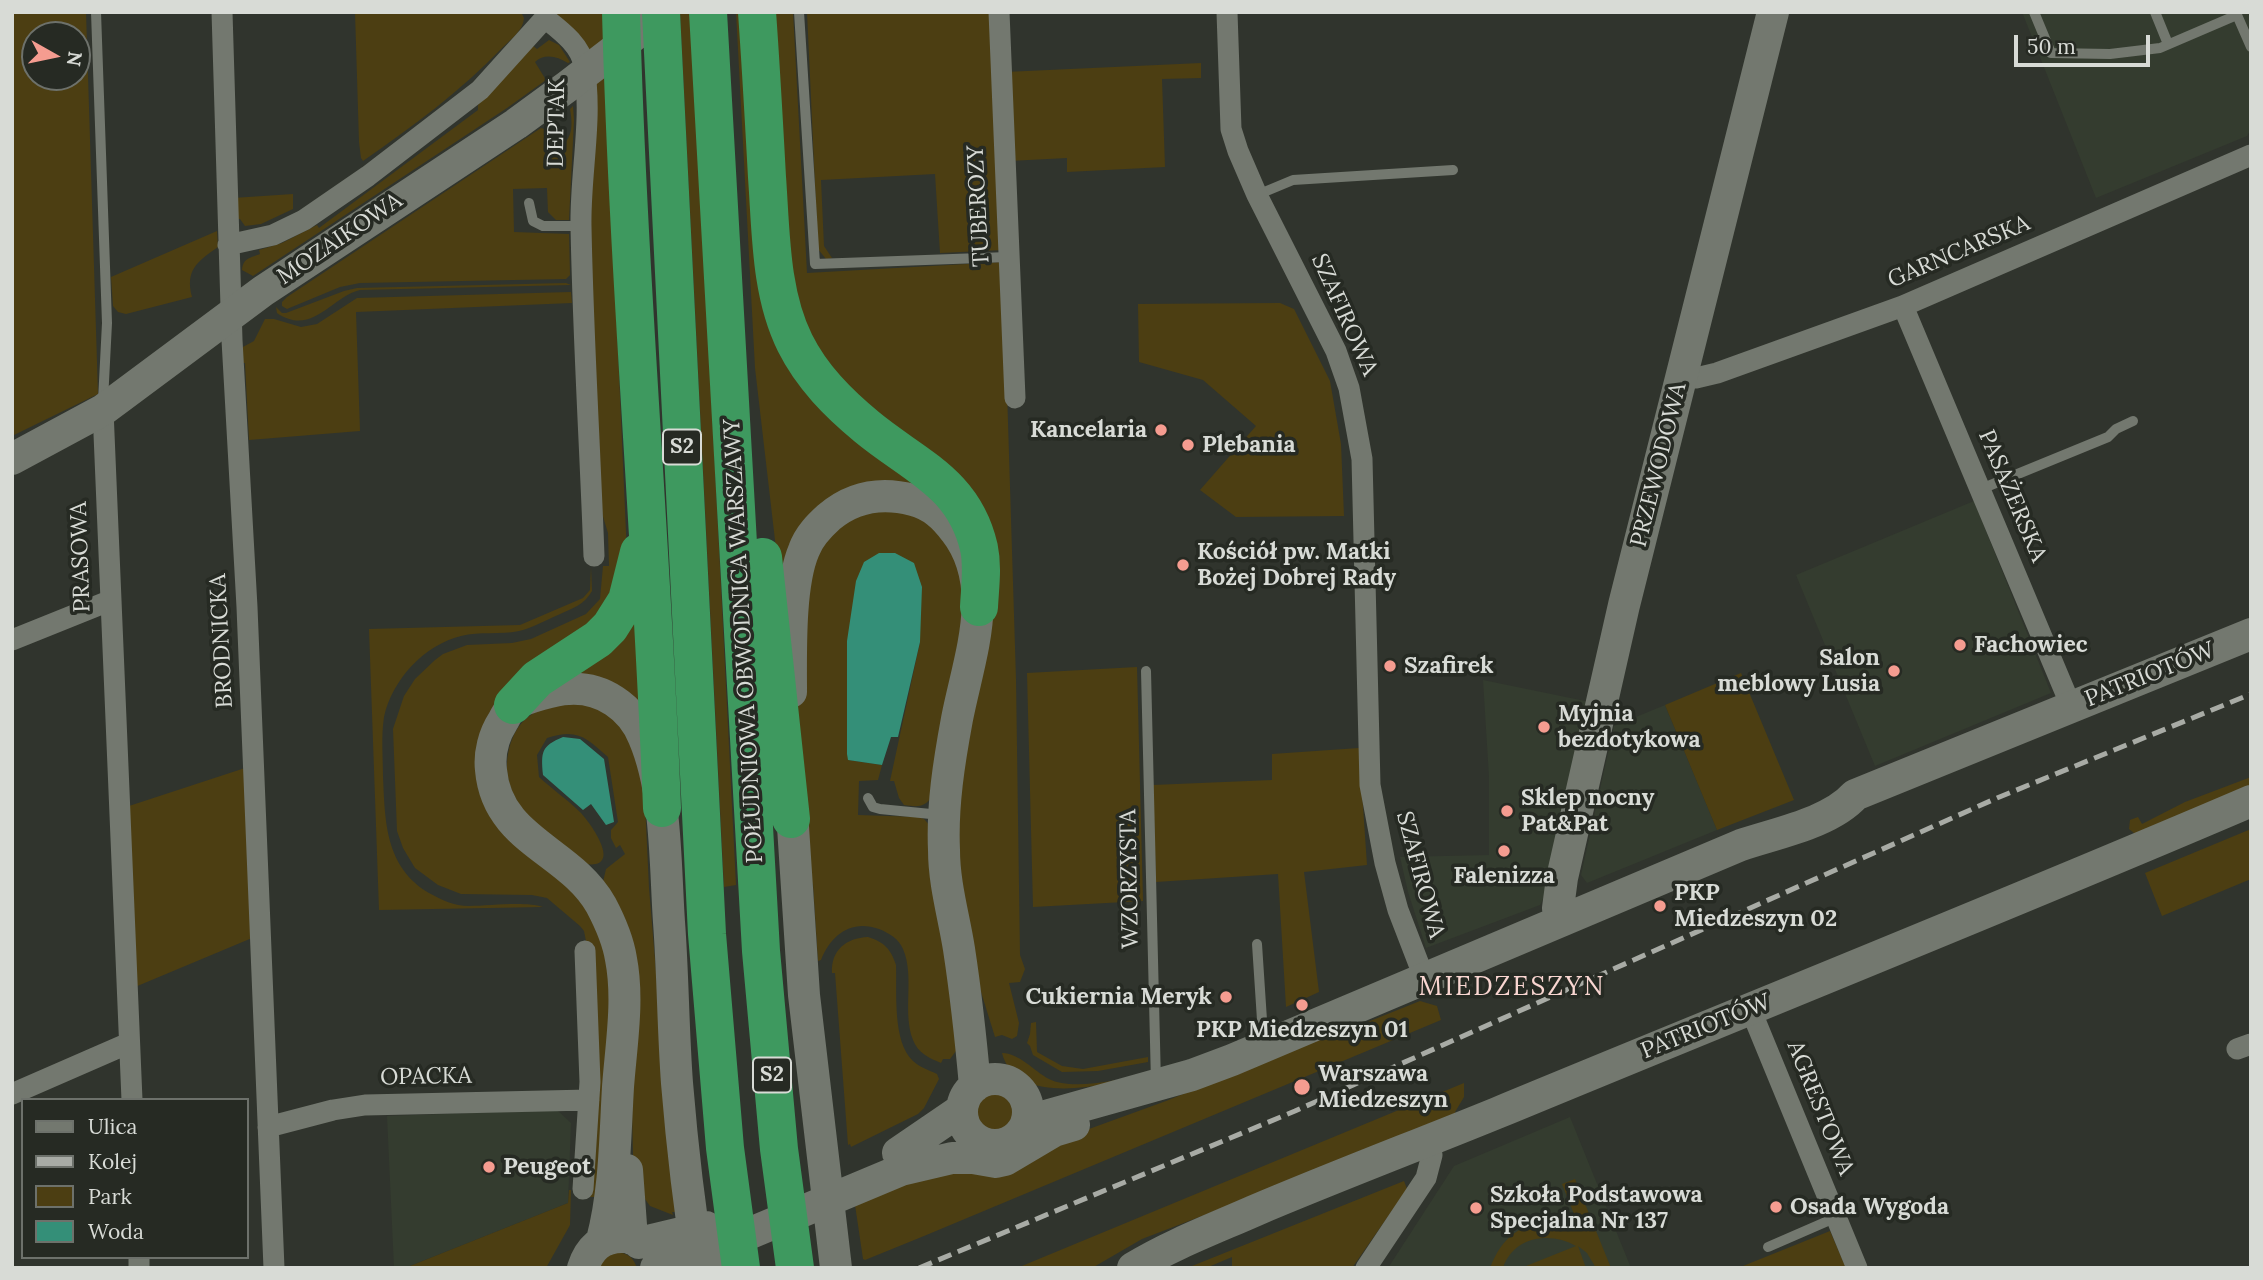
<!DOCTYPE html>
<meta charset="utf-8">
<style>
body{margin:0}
#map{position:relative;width:2263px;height:1280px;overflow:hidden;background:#30342d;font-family:Lora,serif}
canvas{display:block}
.frame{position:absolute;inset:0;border:14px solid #d8dbd6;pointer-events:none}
.legend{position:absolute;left:21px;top:1098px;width:228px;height:161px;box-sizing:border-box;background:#262a23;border:2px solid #6d716b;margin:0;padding:9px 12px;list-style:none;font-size:21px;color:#d8dbd6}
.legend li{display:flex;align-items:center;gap:14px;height:35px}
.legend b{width:35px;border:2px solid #6d716b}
.north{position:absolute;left:21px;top:21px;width:70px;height:70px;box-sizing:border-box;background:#262a23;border:2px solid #6d716b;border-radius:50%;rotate:99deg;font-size:19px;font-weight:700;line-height:28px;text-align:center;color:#d8dbd6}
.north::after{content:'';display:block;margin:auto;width:24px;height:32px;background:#f59c90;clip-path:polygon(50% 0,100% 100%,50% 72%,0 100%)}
.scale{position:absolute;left:2014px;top:35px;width:136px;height:32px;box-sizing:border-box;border:4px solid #d8dbd6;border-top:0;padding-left:9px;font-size:21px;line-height:24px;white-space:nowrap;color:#d8dbd6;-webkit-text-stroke:5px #262a23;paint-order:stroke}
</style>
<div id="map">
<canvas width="2263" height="1280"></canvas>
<div class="frame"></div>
<ul class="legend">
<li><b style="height:9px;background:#73786f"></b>Ulica</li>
<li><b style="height:9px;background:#a8aba5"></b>Kolej</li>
<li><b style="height:19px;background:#4c3e12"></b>Park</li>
<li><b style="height:19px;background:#348f78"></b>Woda</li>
</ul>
<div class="north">N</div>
<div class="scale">50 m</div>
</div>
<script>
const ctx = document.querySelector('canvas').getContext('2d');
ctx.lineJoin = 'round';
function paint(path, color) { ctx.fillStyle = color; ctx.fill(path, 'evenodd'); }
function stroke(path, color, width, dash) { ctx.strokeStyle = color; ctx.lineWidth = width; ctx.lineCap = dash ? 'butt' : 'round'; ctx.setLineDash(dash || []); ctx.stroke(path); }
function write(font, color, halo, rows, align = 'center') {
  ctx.font = font + ' Lora,serif'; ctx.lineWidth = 7; ctx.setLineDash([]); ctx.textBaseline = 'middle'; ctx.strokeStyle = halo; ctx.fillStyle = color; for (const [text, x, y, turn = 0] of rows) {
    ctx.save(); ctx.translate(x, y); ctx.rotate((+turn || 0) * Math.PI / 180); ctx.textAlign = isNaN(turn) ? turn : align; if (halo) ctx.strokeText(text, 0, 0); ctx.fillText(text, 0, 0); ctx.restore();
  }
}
const built = new Path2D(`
 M2022,12H2251V129L2247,136L2096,198Z
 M1974,501L2051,693L1875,766L1796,575Z
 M1483,680L1590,702L1546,893L1540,905L1426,948L1408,892L1400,857L1489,855V777Z
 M1665,705L1717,830L1587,883L1581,875L1614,726Z
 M557,1110L571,1123L568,1203L405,1268H394L387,1116Z
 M1570,1117L1631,1268H1388L1454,1166Z`);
const green = new Path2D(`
 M12,12H86L98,394L12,436ZM35,35H77V77H35Z
 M355,12H521L524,18C523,31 511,39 502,48C460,92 413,126 363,161L361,158L359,142Z
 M555,12H603L627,555L621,585L476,769L478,788L482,799L569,887L592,915L605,947L610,984L602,1197H589L587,946L584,931L580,926L547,898L532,895L461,894L438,885L415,868L403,848L397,831L393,729L404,696L415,679L435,660L443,654L467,645L512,643L531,639L586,614L600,599L603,566H609L608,533L601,510L588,229L594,104Z
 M680,12H692L736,885L724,887Z
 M736,12H745L763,286L929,492L840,498L783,609L755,368Z
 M770,12H793L807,273L1003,262L1016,679L1020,955L1025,969L1020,982L1009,983L1019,1023L1017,1036L1012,1039L1002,1035L995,1037L977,979L962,908L955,808L994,581L830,375L795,304Z
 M807,12H993L1003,250L940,253L935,174L821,180L824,246L832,258L826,259L818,249Z
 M549,40L559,45L570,62L568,63C557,56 544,53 535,62L546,80L507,108L253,276L242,270C243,258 250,258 260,254L259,250L282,243L317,225L319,228L478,110V105L532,45L537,49Z
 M1201,63V78L1162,79L1165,167L1067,172V158L1009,161L1005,72Z
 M573,106L574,120L569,220H556L548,212L547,188L513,189L514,232L569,234L570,275L566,279L360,283L340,287L287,309L282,306V302L287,297L541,128L544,129L557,149C573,140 573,126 570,109Z
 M293,194V209L261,224L245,226L240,219H233V198Z
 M217,231L218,247C197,262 185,270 192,297L126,314L118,312L113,306L111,277Z
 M566,283L571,285L360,290C331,297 312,337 277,313L276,307L282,313H286L344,291L357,288Z
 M571,292L572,303L356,312L360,431L249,440L245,363H240L241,348L254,341L265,319H274L301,327L317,324L357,298Z
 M1280,303L1294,309L1330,381L1341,444L1344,516L1236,517L1200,490L1256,426L1203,380L1139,362L1138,304Z
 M898,509L929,521L950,543L967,593L932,796C925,808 917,807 904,805L899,798L894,781H890L920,642L848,760L882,765L878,780L859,781L858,815L918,817L924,819L932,828L960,1001L956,1051L950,1059H943L941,1063C929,1058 918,1053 913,1040C902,1012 915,977 903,949C899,939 889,933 879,929C851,919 831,935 821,960L818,961L813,884L808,883C802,787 788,685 809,590C812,574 815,557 824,544C842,516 867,513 898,509Z
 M591,567L592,591C584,605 573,608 558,615C546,620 532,628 519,631C500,635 480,631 461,636C424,645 392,680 384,717C381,737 383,756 383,776C385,821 385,867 429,893C442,900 454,906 469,906C489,906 525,901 543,907L379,910L369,629L520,625L583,598L590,590Z
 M634,608L649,716L565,672Z
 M1137,667L1143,901L1033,907L1027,673Z
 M1741,673L1794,800L1717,830L1665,705Z
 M563,701L601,706L625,729L644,781L649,888L676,1212H672L673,1215L650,1206L645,1199L634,1198L632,1111L603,882L606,869L625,854L620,845L616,848L611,838V830L618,822L608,757C586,738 578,728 547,738L537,755L539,777C552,789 568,800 581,813C592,825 623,869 586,864C548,835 496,804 509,749C517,718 535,710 563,701Z
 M1359,748L1367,865L1304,872L1319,992L1286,1007L1278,874L1156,882L1153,785L1272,780V754Z
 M245,768L252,938L135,987L129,806Z
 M2251,777V790L2143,834L2134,833L2129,829L2130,820L2138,817L2142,824L2185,802Z
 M2251,829V879L2162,916L2145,873Z
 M868,937C884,942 891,949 896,965C897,991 892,1042 913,1061C919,1067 929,1070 937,1074L939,1079L924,1108L918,1114L851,1147L850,1144L848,1145L835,973H832C831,950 846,938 868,937Z
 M1420,1001L1437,1006L1441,1020L924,1236L865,1260L863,1259L854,1198L1045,1145L1166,1101L1363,1021L1365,1023Z
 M1036,1022L1037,1052L1062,1066L1083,1069L1148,1057V1062L1098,1071L1062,1072L1033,1055L1030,1046L1027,1043L1030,1034L1031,1023Z
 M1002,1053C1019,1053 1034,1071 1049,1079C1072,1091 1120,1079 1146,1075C1107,1085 1016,1108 1002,1053Z
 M1464,1083V1097L1455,1112L1457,1118L1142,1239L1092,1268H1017Z
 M975 1112a20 20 0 1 1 40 0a20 20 0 1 1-40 0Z
 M1575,1179L1611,1268H1596L1587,1253L1578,1246L1586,1268H1521L1576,1246C1551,1231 1513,1236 1503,1268H1490C1507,1224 1538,1216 1580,1229L1562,1184Z
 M1404,1181L1407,1189L1352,1268H1232V1257L1206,1268H1187Z
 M569,1190H571L570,1225L546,1268H405L568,1203Z
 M1830,1231L1846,1268H1738Z
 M610,1252C624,1252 632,1254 637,1268H598Z`);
const water = new Path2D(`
 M879,553H895L914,563L922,587L920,642L898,737H891L882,765L848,760L847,754V641L856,581L864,562Z
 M563,737L580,739L604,759L614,822L606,825L591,804L583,810L543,775C541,752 541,746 563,737Z`);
const lane = new Path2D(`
 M96,12L107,323L103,401
 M799,12L815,264L1008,257
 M2034,12L2051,53L2110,54L2160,48L2237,15L2251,47
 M2155,12L2168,44
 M1257,195L1293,180L1453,170
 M529,203L533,221L543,226H581
 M1981,489L2108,437L2116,429L2133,421
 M1146,671L1156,1083
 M868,798L873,807L880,809L941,815
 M1257,944L1262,1020L1269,1042
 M1768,1247L1837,1217`);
const street = new Path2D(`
 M222,12L232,340L247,607L274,1268
 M999,12L1015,398
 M1227,12L1231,129L1238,151L1257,195L1336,351L1349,388L1362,459L1370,785L1385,863L1398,910L1425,980
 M228,245L273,235L304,220L368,176L480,90L545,18C560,30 581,45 584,66C593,119 580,173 581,226C583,336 590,446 594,556
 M1903,306L2071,706
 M1682,377L1696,378L1717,373L1903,306L2251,155
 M103,410L132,1100
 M12,640L109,601
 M1750,1008L1857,1268
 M2237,1049L2251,1044
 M12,1094L129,1043
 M268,1127L333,1110L365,1105L589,1100
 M583,1189L590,1082L585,951
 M139,1257V1268
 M1366,1268L1426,1178L1432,1155L1429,1140`);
const secondary = new Path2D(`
 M12,459L103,410L263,291L516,124L568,86L664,12
 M791,692C791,652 789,585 804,550C809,536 819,526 829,517C854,496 883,492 913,500C932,505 944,516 955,531C998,586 969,657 957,719C949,762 942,806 944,850C944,884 954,917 959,949C966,995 971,1041 975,1086
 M791,796L804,995L836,1268
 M1559,920L1558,908L1562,878L1624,605L1773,12
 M962 1112a33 33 0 1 1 66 0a33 33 0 1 1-66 0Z
 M1028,1121L1192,1075L1232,1060L1741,845C1776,833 1830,823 1855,795L2251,634
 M898,1153L961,1110
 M627,1170L632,1239
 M602,1240C615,1191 615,1138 618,1087C621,1046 629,1000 621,959C618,940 610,922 601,905C570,850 497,841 491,770C489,753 494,735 503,721C506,716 509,708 514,705C524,698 557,689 569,689C602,687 632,707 644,738C667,792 665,864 669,922C673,975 673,1029 677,1083C682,1144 689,1206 699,1268
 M639,1243L706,1227
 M583,1268C589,1249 601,1237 622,1237
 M656,1268L708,1239
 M690,1268L729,1242L901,1170L952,1158H973L996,1162L1005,1160L1054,1131L1074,1125
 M1133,1268C1171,1245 1213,1229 1254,1211C1334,1177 1416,1146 1497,1113C1748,1009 2001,908 2251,801`);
const highway = new Path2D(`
 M621,12C628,278 652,542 662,808
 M661,12L707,934L725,1148L741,1268
 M708,12L761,951L779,1149L795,1268
 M757,12C761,67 764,122 767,177C771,231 770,293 795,343C812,377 838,403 867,427C914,466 964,482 979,548C983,567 980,587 979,607
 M763,557L791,819
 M513,705L537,679L598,639L610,627L627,600L639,552`);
const rail = new Path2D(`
 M919,1268L1295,1111L1997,798L2251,694`);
const markers = [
 [1161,430,7,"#f59c90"],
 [1188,445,7,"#f59c90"],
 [1183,565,7,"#f59c90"],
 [1960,645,7,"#f59c90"],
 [1390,666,7,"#f59c90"],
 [1894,671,7,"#f59c90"],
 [1544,727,7,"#f59c90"],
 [1507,811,7,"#f59c90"],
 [1504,851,7,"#f59c90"],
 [1660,906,7,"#f59c90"],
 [1226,997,7,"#f59c90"],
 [1302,1005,7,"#f59c90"],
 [1302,1087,9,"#f59c90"],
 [489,1167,7,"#f59c90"],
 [1776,1207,7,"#f59c90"],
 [1476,1208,7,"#f59c90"]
];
const shields = [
 [682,447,38],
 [772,1075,38]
];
const shieldNames = [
 ["S2",682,447],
 ["S2",772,1075]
];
const streetNames = [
 ["DEPTAK",557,123,-89],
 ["TUBEROZY",979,206,-93],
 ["MOZAIKOWA",340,239,-34],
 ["GARNCARSKA",1959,252,-23],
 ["SZAFIROWA",1344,315,66],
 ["PRZEWODOWA",1659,465,-76],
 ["PASAŻERSKA",2012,496,67],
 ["PRASOWA",81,557,-92],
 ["BRODNICKA",222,641,-93],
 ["POŁUDNIOWA OBWODNICA WARSZAWY",744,641,-93],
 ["PATRIOTÓW",2150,675,-22],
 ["SZAFIROWA",1420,875,75],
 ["WZORZYSTA",1130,879,-91],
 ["PATRIOTÓW",1706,1027,-22],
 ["OPACKA",426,1077,-1],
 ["AGRESTOWA",1820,1108,68]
];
const poiNames = [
 ["Kancelaria",1147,430,"right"],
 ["Plebania",1202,445],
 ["Kościół pw. Matki",1197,552],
 ["Bożej Dobrej Rady",1197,578],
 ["Fachowiec",1974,645],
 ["Salon",1880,658,"right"],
 ["meblowy Lusia",1880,684,"right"],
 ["Szafirek",1404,666],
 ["Myjnia",1558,714],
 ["bezdotykowa",1558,740],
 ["Sklep nocny",1521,798],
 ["Pat&Pat",1521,824],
 ["Falenizza",1504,876,"center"],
 ["PKP",1674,893],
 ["Miedzeszyn 02",1674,919],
 ["Cukiernia Meryk",1212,997,"right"],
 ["PKP Miedzeszyn 01",1302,1030,"center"],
 ["Warszawa",1318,1074],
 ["Miedzeszyn",1318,1100],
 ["Peugeot",503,1167],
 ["Szkoła Podstawowa",1490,1195],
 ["Specjalna Nr 137",1490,1221],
 ["Osada Wygoda",1790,1207]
];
const quarterNames = [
 ["MIEDZESZYN",1512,988]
];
paint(built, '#343c2f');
paint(green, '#4c3e12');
paint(water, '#348f78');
stroke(lane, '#73786f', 10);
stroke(street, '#73786f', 21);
stroke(secondary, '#73786f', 32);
stroke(highway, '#3e995f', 38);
stroke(rail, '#a8aba5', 5, [14, 7]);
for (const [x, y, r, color] of markers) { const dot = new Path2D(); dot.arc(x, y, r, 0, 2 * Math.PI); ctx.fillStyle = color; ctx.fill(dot); stroke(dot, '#262a23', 2.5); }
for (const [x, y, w] of shields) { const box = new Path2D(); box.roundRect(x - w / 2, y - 17.5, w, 35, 5); ctx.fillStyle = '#262a23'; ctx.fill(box); stroke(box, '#d8dbd6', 2); }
write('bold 21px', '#d8dbd6', null, shieldNames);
write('23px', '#d8dbd6', '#262a23', streetNames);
write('bold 23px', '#d8dbd6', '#262a23', poiNames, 'left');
ctx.letterSpacing = '2px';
write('26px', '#f9d6d1', '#262a23', quarterNames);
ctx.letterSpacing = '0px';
</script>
